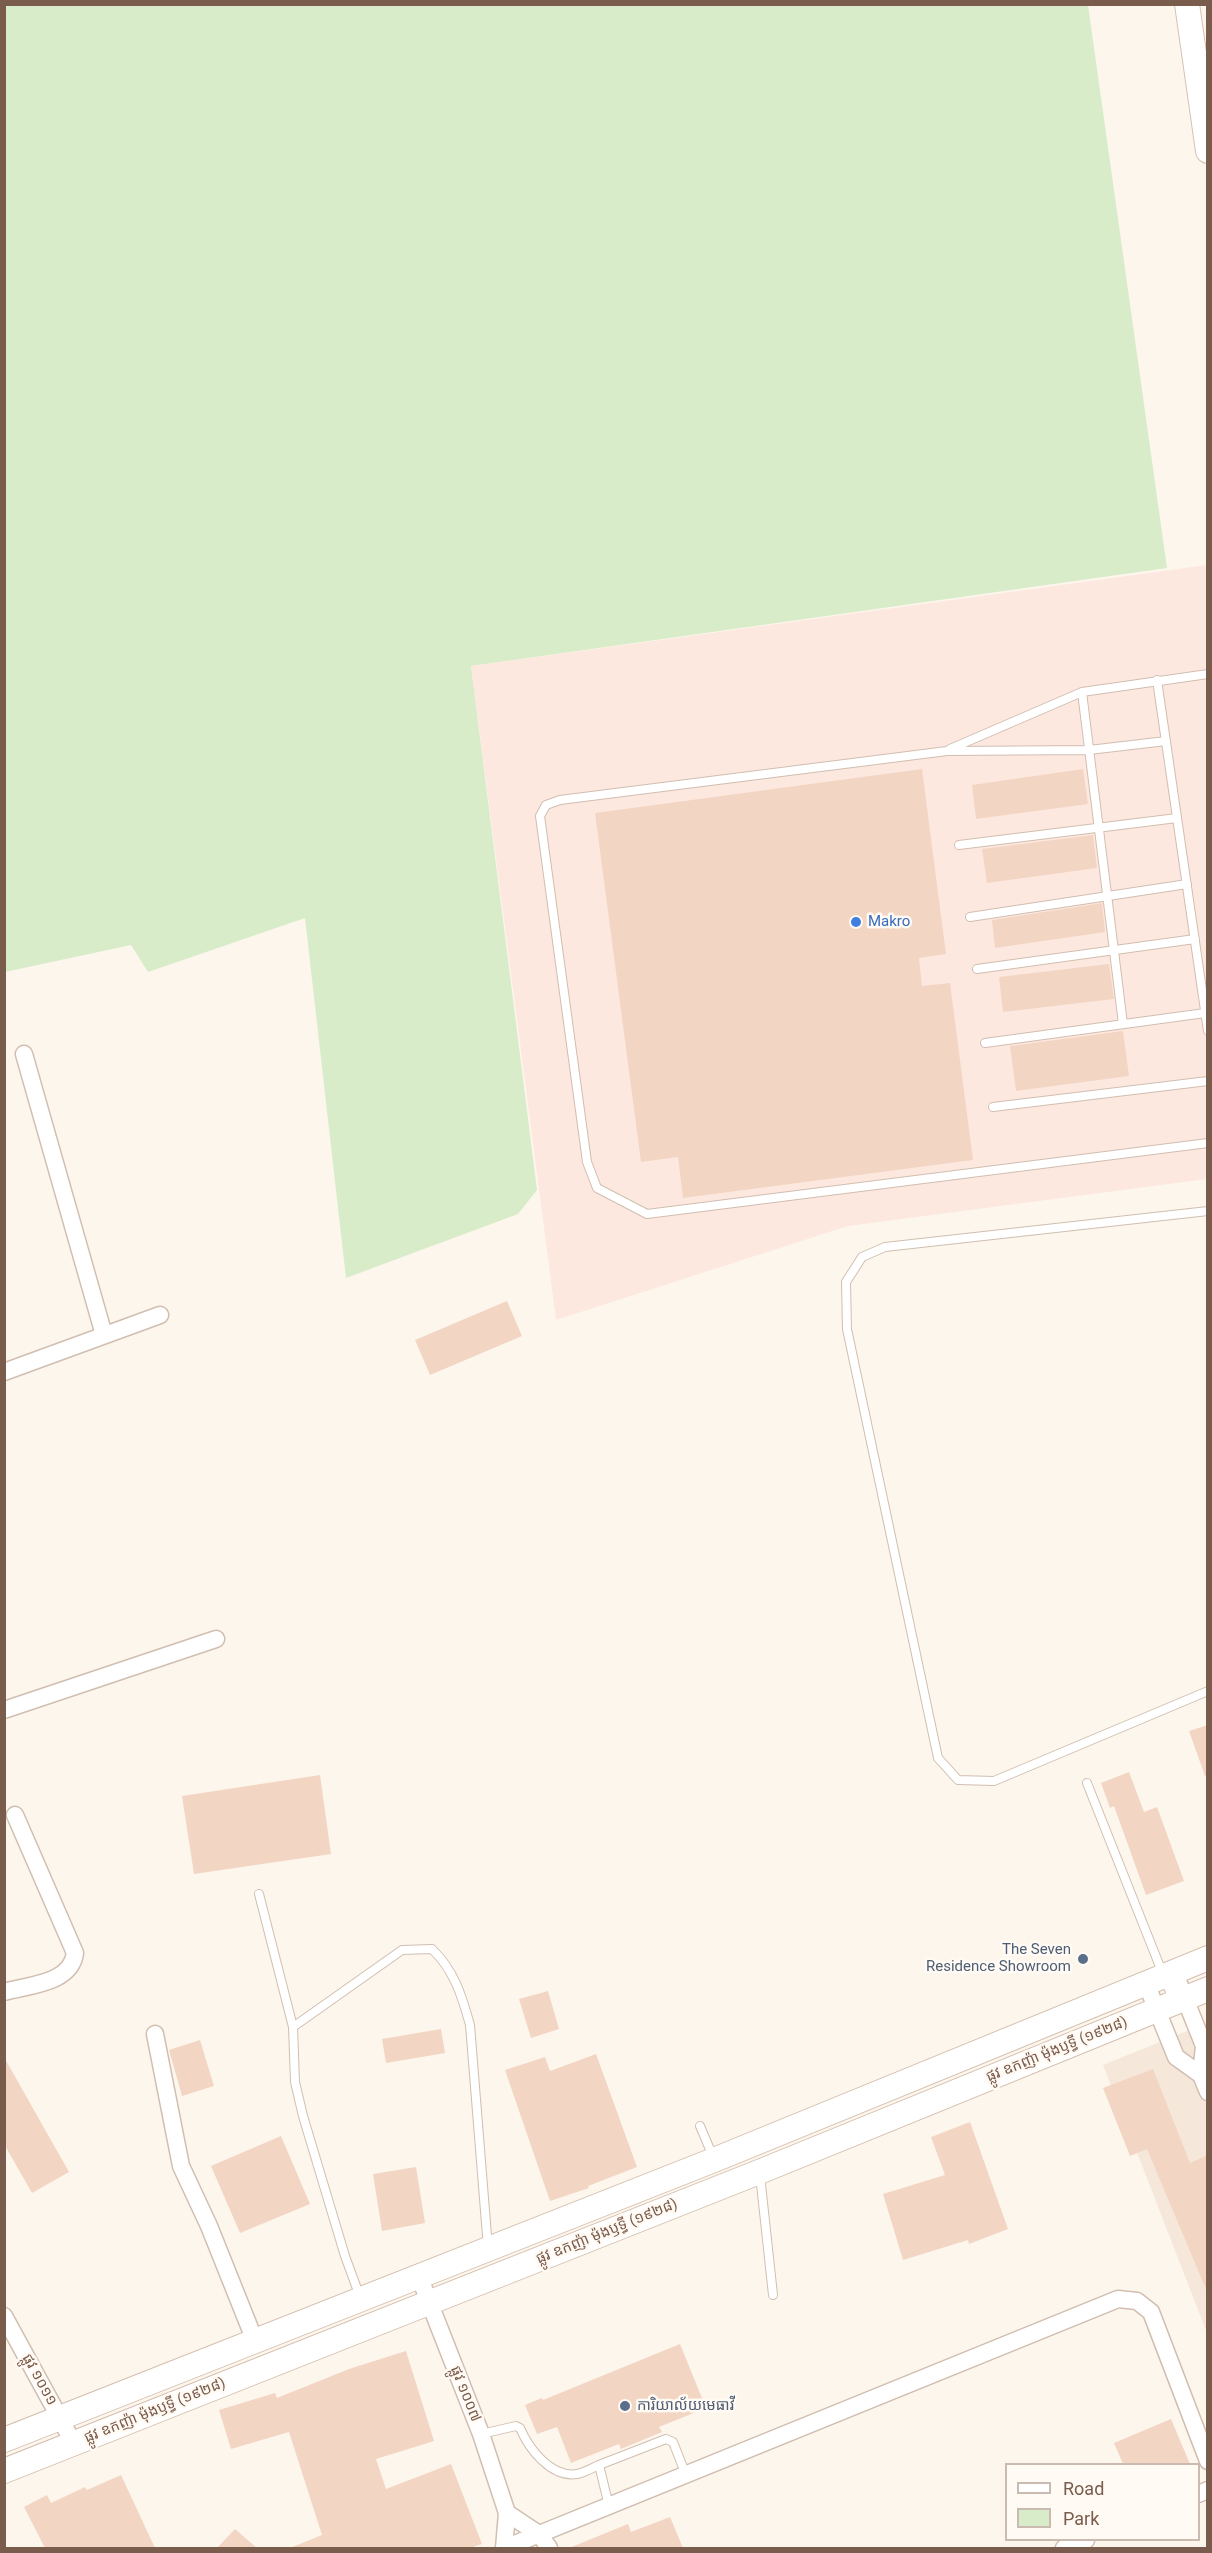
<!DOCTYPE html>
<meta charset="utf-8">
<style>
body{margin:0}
#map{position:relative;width:1212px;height:2553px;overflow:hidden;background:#fdf6ec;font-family:Roboto,sans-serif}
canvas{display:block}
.frame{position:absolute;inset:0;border:6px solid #7a5c4d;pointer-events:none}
.legend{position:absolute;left:1005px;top:2463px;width:195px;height:78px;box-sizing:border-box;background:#fffaf3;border:2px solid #cabbb1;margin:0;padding:8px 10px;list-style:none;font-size:18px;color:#7a5c4d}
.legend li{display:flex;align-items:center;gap:12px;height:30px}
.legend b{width:30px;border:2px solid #cabbb1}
</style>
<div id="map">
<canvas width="1212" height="2553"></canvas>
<div class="frame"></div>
<ul class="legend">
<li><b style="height:8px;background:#fff"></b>Road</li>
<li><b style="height:16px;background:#d8ecc9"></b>Park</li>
</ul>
</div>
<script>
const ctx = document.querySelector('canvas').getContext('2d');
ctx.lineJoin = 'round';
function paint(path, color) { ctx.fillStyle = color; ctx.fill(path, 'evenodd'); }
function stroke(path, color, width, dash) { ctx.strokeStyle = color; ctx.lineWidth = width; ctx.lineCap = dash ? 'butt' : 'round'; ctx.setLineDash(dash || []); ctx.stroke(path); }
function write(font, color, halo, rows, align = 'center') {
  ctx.font = font + ' Roboto,"Noto Sans Khmer",sans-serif'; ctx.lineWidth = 5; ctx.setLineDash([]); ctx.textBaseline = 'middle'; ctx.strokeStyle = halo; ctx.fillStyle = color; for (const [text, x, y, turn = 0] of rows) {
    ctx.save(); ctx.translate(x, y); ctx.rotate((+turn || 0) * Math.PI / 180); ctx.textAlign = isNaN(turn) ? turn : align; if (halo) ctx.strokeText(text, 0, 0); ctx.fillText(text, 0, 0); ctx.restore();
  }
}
const residential = new Path2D(`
 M1207,2023V2333L1103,2065Z`);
const commercial = new Path2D(`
 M1207,565V1179L848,1226L556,1320L471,666Z`);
const green = new Path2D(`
 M4,5H1088L1167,568L471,666L537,1190L518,1214L346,1278L305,918L148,972L131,945L5,972Z`);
const building = new Path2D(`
 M922,769L946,954L919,958L922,986L950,983L973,1160L683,1198L678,1157L641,1162L595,813Z
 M1083,769L1088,804L976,819L972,785Z
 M1093,835L1097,868L987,883L982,849Z
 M1102,903L1105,932L995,948L992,920Z
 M1109,964L1114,999L1003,1012L999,977Z
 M1123,1031L1129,1076L1016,1091L1010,1046Z
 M507,1301L522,1336L430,1375L415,1340Z
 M1208,1725V1775L1205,1776L1189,1731Z
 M1129,1772L1144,1812L1157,1807L1184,1881L1146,1895L1114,1806L1110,1808L1101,1783Z
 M320,1775L331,1854L194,1874L182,1796Z
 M548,1991L559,2029L531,2038L519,1999Z
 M441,2029L445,2053L386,2063L382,2039Z
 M200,2040L214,2086L182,2096L169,2050Z
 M596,2054L637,2167L588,2186L589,2188L550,2201L505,2070L545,2057L550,2071Z
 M4,2057L69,2172L32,2193L4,2144Z
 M1153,2069L1190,2163L1208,2155V2294L1147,2149L1130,2156L1103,2088Z
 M970,2122L1008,2229L969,2244L968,2240L903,2260L883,2194L945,2175L931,2137Z
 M281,2136L310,2204L240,2233L211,2166Z
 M416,2167L425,2223L382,2231L373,2174Z
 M680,2344L706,2408L659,2427L662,2432L621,2449L619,2444L571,2463L557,2427L537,2434L525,2405L542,2398L543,2400Z
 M406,2351L434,2441L376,2459L386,2489L451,2464L482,2544L470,2548H290L322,2535L289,2432L231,2449L219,2410L275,2393L277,2398L349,2369Z
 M1171,2419L1190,2464H1123L1114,2443Z
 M121,2475L155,2548H45L24,2507L47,2495L51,2503L85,2487L87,2490Z
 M670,2517L683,2548H569L628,2524L631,2532Z
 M235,2529L257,2548H217Z`);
const service = new Path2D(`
 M1157,680L1208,1031
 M1082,692L1123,1024
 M1166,741L1089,750L947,751L560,800L546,805L540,816L587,1162L597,1188L647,1214L1208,1143
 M950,749L1082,692L1208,674
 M959,845L1177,818
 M970,917L1187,884
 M977,969L1195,939
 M985,1043L1205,1013
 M993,1107L1208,1081
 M1208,1211L885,1247L862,1257L846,1282L847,1329L938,1758L958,1780L994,1781L1208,1691
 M1087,1783L1174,2002
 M259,1894L293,2027L295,2082L303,2116L345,2256L360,2297
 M293,2027L402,1950L432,1949C454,1970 462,1996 470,2025L488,2248
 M700,2126L714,2159
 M760,2175L773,2295
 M481,2434L516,2426L520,2428C529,2449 551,2478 577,2474C584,2473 592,2468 599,2465
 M609,2506L599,2465L666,2439L673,2442L686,2475`);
const minor = new Path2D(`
 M24,1054L104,1335
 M4,1372L160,1315
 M4,1710L216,1639
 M1174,1971L1204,2046L1201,2075
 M1146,1983L1176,2057L1201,2075L1208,2092
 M4,1992C28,1985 71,1984 75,1953L15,1815
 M155,2034L181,2166L209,2226L255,2341
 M419,2276L481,2434L507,2513L504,2548
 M4,2316L74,2444
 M1198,2494L1208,2490
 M507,2513L540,2535L549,2548
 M505,2548L1118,2299L1137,2301L1151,2312L1208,2461
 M1064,2548L1086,2540`);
const secondary = new Path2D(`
 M1187,4L1208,151
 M4,2440L714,2160L1208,1958
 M4,2471L759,2172L1208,1989`);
const markers = [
 [856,922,6,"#3f7fe0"],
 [1083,1959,6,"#5c6f8a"],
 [625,2406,6,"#5c6f8a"]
];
const shopNames = [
 ["Makro",868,922]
];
const serviceNames = [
 ["The Seven",1071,1950],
 ["Residence Showroom",1071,1967],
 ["ការិយាល័យមេធាវី",637,2406,"left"]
];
const streetNames = [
 ["ផ្លូវ ឧកញ៉ា ម៉ុងឫទ្ធី (១៩២៨)",1057,2050,-22],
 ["ផ្លូវ ឧកញ៉ា ម៉ុងឫទ្ធី (១៩២៨)",607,2232,-22],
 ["ផ្លូវ ១០១១",39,2380,61],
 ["ផ្លូវ ១០០៧",465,2394,68],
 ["ផ្លូវ ឧកញ៉ា ម៉ុងឫទ្ធី (១៩២៨)",155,2411,-22]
];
paint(residential, '#f5e8da');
paint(commercial, '#fde8e0');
paint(green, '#d8ecc9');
paint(building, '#f3d5c3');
stroke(service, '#d1beb0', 10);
stroke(minor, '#d1beb0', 19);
stroke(secondary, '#d6c0b0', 26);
stroke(service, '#fff', 8);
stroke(minor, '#fff', 16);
stroke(secondary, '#fff', 24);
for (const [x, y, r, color] of markers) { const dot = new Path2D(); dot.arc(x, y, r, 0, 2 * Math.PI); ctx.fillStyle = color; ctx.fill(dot); stroke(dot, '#fffaf3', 2); }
write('15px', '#366cbe', '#fffaf3', shopNames, 'left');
write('15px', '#4e5e75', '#fffaf3', serviceNames, 'right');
write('15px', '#7a5c4d', '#fffaf3', streetNames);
</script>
